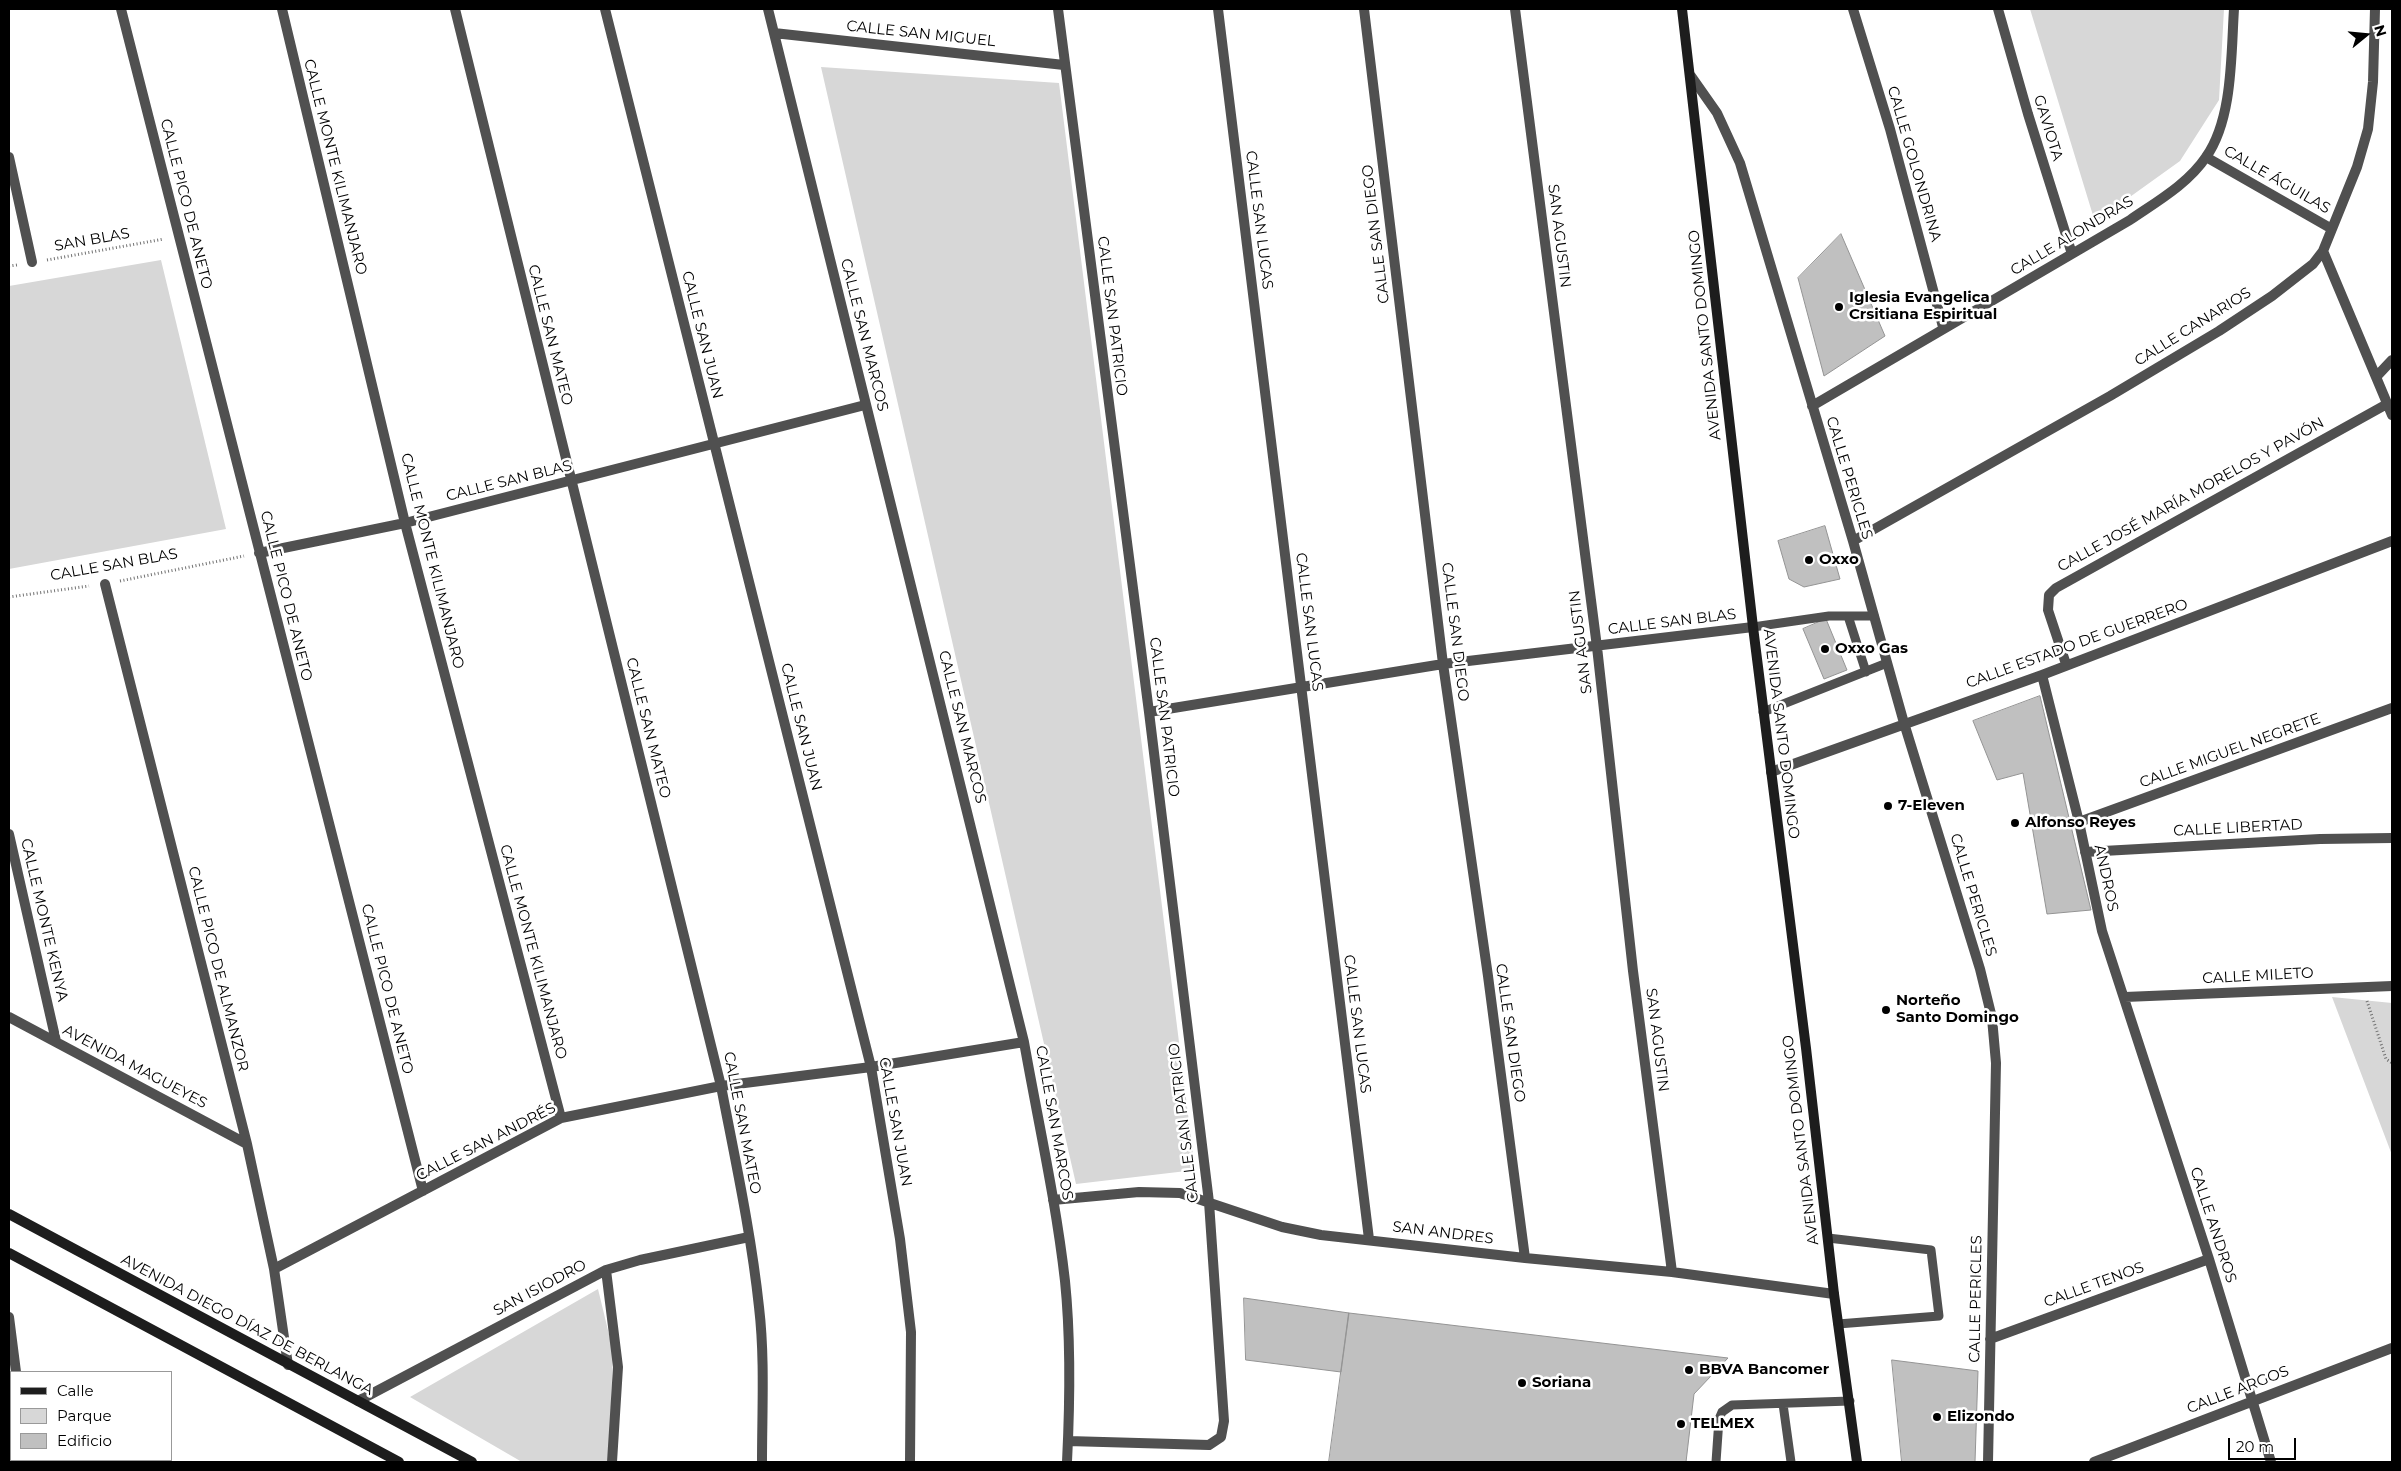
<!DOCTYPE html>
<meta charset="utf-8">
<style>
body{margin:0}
#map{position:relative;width:2401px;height:1471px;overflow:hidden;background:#fff;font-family:Montserrat,sans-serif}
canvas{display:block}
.frame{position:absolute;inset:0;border:10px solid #000;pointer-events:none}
.legend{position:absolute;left:10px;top:1371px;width:162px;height:90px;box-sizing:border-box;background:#fff;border:1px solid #999;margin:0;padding:6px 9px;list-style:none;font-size:15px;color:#000}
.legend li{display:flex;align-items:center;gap:10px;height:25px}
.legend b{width:25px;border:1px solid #999}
.north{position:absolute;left:2341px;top:10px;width:50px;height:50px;-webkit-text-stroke:4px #fff;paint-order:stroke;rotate:73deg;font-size:14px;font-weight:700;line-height:20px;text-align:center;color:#000}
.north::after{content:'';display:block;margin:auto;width:18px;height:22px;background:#000;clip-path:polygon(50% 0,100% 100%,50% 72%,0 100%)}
.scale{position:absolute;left:2228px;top:1438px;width:68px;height:22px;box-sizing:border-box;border:2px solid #000;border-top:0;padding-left:6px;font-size:15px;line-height:18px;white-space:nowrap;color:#000;-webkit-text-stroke:4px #fff;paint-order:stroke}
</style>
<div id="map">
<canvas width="2401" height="1471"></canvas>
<div class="frame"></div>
<ul class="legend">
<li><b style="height:6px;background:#1d1d1d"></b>Calle</li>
<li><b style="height:14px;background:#d7d7d7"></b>Parque</li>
<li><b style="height:14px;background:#c0c0c0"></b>Edificio</li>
</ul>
<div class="north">N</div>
<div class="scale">20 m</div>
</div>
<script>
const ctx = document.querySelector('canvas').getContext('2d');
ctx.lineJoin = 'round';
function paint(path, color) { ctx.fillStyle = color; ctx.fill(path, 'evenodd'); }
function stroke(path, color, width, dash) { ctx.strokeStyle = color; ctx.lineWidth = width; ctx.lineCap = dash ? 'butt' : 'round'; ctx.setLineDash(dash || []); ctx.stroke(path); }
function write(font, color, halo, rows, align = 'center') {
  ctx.font = font + ' Montserrat,sans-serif'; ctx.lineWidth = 5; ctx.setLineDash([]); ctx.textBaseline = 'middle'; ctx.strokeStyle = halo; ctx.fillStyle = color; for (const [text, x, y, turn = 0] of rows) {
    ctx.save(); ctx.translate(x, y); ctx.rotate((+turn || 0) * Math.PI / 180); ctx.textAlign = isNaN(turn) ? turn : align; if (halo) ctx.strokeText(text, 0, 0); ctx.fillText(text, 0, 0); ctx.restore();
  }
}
const green = new Path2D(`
 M2030,9H2224L2219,100L2180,161L2095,222Z
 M821,67L1059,83L1195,1170L1076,1184Z
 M161,260L226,529L9,569V286Z
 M2332,997L2392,1003V1155Z
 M598,1289L613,1351L609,1462H522L410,1397Z`);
const building = new Path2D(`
 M1841,234L1885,336L1824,376L1798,278Z
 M1825,526L1840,579L1804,587L1789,579L1778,541Z
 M1826,619L1847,670L1824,679L1803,629Z
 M2040,696L2091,910L2047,914L2023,773L1997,780L1973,721Z
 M1244,1298L1349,1313L1341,1372L1246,1360Z
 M1349,1313L1728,1358L1694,1394L1686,1462H1329Z
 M1892,1360L1978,1371L1975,1462H1902Z`);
const path = new Path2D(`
 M47,260L164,239
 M9,266L17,265
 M120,581L244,556
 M9,597L89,586
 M2367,1001L2386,1059L2392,1063`);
const lane = new Path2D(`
 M1848,616H1874
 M1753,627L1829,616H1848L1866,672
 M1763,712L1887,663
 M1828,1238L1931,1250L1939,1316L1838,1324
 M1783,1404L1791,1462
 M1716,1462L1719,1419L1722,1412L1732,1405L1850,1401`);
const street = new Path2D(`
 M121,9L423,1191
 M282,9L405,523L561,1118
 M455,9L721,1086C735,1159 751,1232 759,1307C765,1358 762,1411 762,1462
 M605,9L871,1067L900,1239L911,1332L910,1462
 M768,9L1024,1042C1038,1121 1056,1201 1065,1281C1071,1340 1070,1402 1067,1462
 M1058,9L1149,712L1209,1202L1224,1421L1221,1437L1209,1445L1068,1441
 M1218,9L1369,1239
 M1364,9L1443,664L1488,976L1525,1258
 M1515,9L1597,647L1633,971L1672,1272
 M1853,9L1890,129L1943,327
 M1998,9L2028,114L2072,254
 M774,33L1064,65
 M1691,76L1717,113L1740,163L1853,541L1904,723L1980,969L1992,1018L1996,1063L1988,1462
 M9,157L32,262
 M2206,157L2332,229
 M2323,251L2392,415
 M2376,377L2392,360
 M1812,406L2130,220C2156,202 2188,184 2206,157C2233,119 2231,54 2234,9
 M1853,541L2110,396L2219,331L2272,296L2313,264L2323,251L2357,167L2368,129L2373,82L2375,9
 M259,553L405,523L865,405
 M105,584L247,1144L274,1269L288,1365
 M2066,664L2048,610L2049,595L2056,588L2387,404
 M2042,675L2079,822L2102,931L2209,1259L2271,1462
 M1149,712L1443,664L1753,627
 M1771,772L2042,675L2392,541
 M2079,822L2392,708
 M9,834L56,1041
 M2085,852L2320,839L2392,838
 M2125,997L2392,986
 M9,1017L247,1144
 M1053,1200L1139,1192L1180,1193L1282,1227L1321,1235L1525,1258L1672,1272L1834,1294
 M274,1269L561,1118L721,1086L871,1067L1024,1042
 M606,1270L618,1367L612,1462
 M9,1317L16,1372
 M1990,1339L2209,1259
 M358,1401L606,1270L640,1260L749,1237
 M9,1433L11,1431
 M27,1460L28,1462
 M71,1460L76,1462
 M2094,1462L2392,1348`);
const secondary = new Path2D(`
 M1682,9L1753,627L1806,1048L1834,1294L1857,1462
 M9,1214L472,1462
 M9,1253L399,1462`);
const markers = [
 [1839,307,5,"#000"],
 [1809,560,5,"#000"],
 [1825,649,5,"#000"],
 [1888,806,5,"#000"],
 [2015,823,5,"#000"],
 [1886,1010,5,"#000"],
 [1689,1370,5,"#000"],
 [1522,1383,5,"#000"],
 [1937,1417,5,"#000"],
 [1681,1424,5,"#000"]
];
const streetNames = [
 ["CALLE SAN MIGUEL",921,34,6],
 ["GAVIOTA",2048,128,73],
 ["CALLE GOLONDRINA",1914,164,74],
 ["CALLE MONTE KILIMANJARO",335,167,76],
 ["CALLE ÁGUILAS",2277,180,30],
 ["CALLE PICO DE ANETO",186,204,76],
 ["CALLE SAN LUCAS",1259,220,83],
 ["CALLE SAN DIEGO",1376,234,-97],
 ["SAN AGUSTIN",1559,236,83],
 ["CALLE ALONDRAS",2072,236,-31],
 ["SAN BLAS",92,240,-10],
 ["CALLE SAN PATRICIO",1112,316,83],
 ["CALLE CANARIOS",2193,327,-32],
 ["CALLE SAN MATEO",550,335,76],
 ["CALLE SAN JUAN",702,335,76],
 ["CALLE SAN MARCOS",864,335,76],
 ["AVENIDA SANTO DOMINGO",1705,335,-96],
 ["CALLE PERICLES",1849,478,73],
 ["CALLE SAN BLAS",509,481,-14],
 ["CALLE JOSÉ MARÍA MORELOS Y PAVÓN",2191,495,-29],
 ["CALLE MONTE KILIMANJARO",432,561,76],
 ["CALLE SAN BLAS",114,565,-10],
 ["CALLE PICO DE ANETO",286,596,76],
 ["CALLE SAN LUCAS",1309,622,83],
 ["CALLE SAN BLAS",1672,622,-7],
 ["CALLE SAN DIEGO",1455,632,83],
 ["SAN AGUSTIN",1581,642,-97],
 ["CALLE ESTADO DE GUERRERO",2077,644,-20],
 ["CALLE SAN PATRICIO",1164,717,83],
 ["CALLE SAN JUAN",801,727,76],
 ["CALLE SAN MARCOS",962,727,76],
 ["CALLE SAN MATEO",648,728,76],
 ["AVENIDA SANTO DOMINGO",1781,734,83],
 ["CALLE MIGUEL NEGRETE",2230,751,-20],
 ["CALLE LIBERTAD",2238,828,-3],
 ["ANDROS",2106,878,78],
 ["CALLE PERICLES",1973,895,73],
 ["CALLE MONTE KENYA",44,920,77],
 ["CALLE MONTE KILIMANJARO",533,952,75],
 ["CALLE PICO DE ALMANZOR",218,969,76],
 ["CALLE MILETO",2258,976,-3],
 ["CALLE PICO DE ANETO",387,989,76],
 ["CALLE SAN LUCAS",1357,1024,83],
 ["CALLE SAN DIEGO",1510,1033,82],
 ["SAN AGUSTIN",1657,1040,83],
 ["AVENIDA MAGUEYES",135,1067,28],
 ["CALLE SAN JUAN",895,1122,80],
 ["CALLE SAN MATEO",742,1123,79],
 ["CALLE SAN MARCOS",1054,1123,80],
 ["CALLE SAN PATRICIO",1184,1123,-97],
 ["AVENIDA SANTO DOMINGO",1801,1140,-97],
 ["CALLE SAN ANDRÉS",486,1142,-27],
 ["CALLE ANDROS",2213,1225,72],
 ["SAN ANDRES",1443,1233,7],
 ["CALLE TENOS",2094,1285,-20],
 ["SAN ISIODRO",540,1288,-28],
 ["CALLE PERICLES",1976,1299,-89],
 ["AVENIDA DIEGO DÍAZ DE BERLANGA",247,1325,28],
 ["CALLE ARGOS",2238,1390,-21]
];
const poiNames = [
 ["Iglesia Evangelica",1849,298],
 ["Crsitiana Espiritual",1849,315],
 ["Oxxo",1819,560],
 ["Oxxo Gas",1835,649],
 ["7-Eleven",1898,806],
 ["Alfonso Reyes",2025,823],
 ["Norteño",1896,1001],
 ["Santo Domingo",1896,1018],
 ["BBVA Bancomer",1699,1370],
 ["Soriana",1532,1383],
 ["Elizondo",1947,1417],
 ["TELMEX",1691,1424]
];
paint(green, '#d7d7d7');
paint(building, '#c0c0c0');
stroke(building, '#949494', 1);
stroke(path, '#727272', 3, [1, 2.5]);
stroke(lane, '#505050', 9);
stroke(street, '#505050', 10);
stroke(secondary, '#1d1d1d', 10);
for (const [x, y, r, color] of markers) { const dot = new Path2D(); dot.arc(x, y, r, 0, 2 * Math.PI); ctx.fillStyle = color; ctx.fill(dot); stroke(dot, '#fff', 2); }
write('15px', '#000', '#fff', streetNames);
write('bold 15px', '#000', '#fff', poiNames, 'left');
</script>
